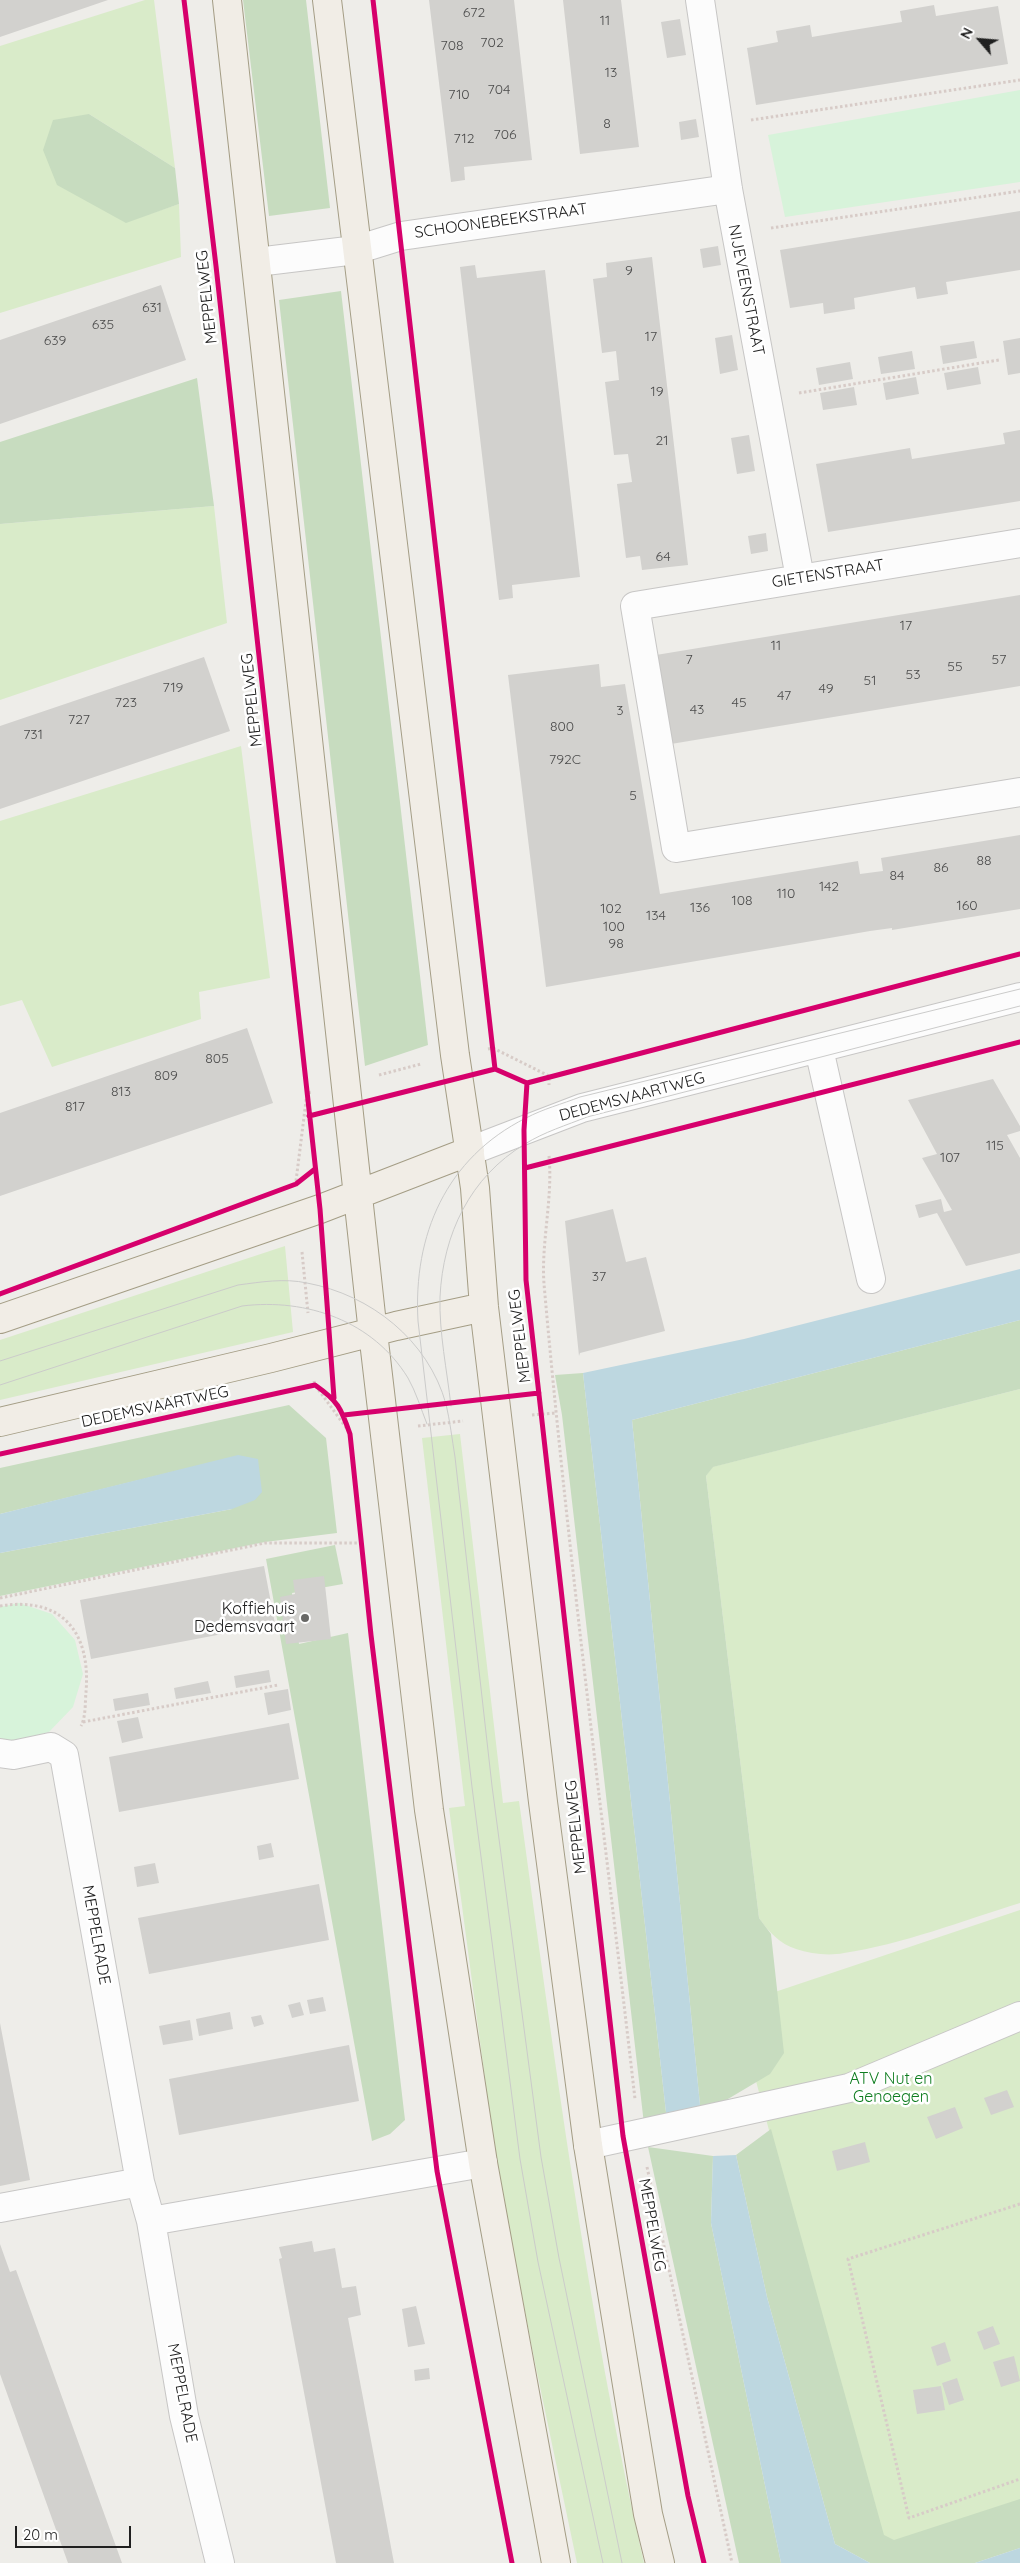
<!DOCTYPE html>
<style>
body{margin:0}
#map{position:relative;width:1020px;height:2563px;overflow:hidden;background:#eeede9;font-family:Quicksand,sans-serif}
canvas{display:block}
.north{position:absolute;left:955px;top:15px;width:50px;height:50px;-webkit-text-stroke:4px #fff;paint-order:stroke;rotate:297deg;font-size:14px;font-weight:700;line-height:20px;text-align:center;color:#202020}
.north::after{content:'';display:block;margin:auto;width:18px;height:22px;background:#202020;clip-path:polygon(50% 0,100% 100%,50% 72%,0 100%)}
.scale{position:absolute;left:15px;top:2526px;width:116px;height:22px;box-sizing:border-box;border:2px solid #202020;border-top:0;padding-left:6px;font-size:15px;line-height:18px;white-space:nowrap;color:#202020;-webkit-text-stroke:4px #fff;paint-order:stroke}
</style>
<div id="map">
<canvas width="1020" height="2563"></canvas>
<div class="north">N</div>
<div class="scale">20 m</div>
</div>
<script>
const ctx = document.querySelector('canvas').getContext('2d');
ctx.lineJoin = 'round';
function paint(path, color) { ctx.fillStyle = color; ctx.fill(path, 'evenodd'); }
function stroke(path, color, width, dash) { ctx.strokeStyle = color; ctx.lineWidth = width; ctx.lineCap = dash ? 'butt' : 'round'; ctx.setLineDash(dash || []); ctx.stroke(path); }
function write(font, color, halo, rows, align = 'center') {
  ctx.font = font + ' Quicksand,sans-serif'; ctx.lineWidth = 5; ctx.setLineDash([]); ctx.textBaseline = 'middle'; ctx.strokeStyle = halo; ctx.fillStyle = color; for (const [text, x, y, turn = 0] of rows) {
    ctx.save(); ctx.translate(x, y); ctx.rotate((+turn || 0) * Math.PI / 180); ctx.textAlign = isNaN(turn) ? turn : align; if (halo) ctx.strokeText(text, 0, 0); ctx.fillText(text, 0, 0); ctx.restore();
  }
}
const grass = new Path2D(`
 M145,0H154L175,168L89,114L126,222L179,204L181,257L0,313V46Z
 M214,506L227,623L0,700V524Z
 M241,746L270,978L199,992L201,1019L52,1067L22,1000L0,1006V821Z
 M285,1246L293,1332L0,1400V1340Z
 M1020,1389V1903C965,1920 900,1945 844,1953C829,1956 811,1954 796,1949C780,1944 768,1931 759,1918L706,1476L712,1467Z
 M460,1434L503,1803L519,1801C554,2056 587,2312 644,2563H577L535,2363L496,2162L449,1808L465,1806L422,1438Z
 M1020,1910V2506L880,2552L736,2005Z`);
const forest = new Path2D(`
 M243,0H306L330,208L269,216Z
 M89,114L175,168L179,204L126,223L57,185L43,150L53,120Z
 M341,291L428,1045L365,1066L279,300Z
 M197,378L214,506L0,524V442Z
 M1020,1320V1389L713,1467L706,1476L759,1918L771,1934L784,2053L770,2074L701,2115L632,1420Z
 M583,1373L667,2121L644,2124L562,1415L555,1375Z
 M289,1405L326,1438L337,1533L265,1542L0,1596V1553L232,1509L238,1456L0,1514V1468Z
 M335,1545L343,1584L292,1593L299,1644L348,1633L405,2120L390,2134L372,2141L266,1559Z
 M771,2129L884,2535L894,2540L1020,2499V2548L975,2563H870L835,2544L767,2297L736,2155Z
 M648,2147L713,2156L711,2223L781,2563H739Z`);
const park = new Path2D(`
 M1020,90V182L785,217L768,135Z
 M19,1603L52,1614L75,1640L83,1674L73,1707L49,1732L13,1742L0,1738V1607Z`);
const water = new Path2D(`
 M1020,1269V1320L632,1420L701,2115L667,2121L583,1373L744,1339Z
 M238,1455L258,1459L262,1492L255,1500L232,1509L0,1553V1514Z
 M736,2155L767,2297L835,2544L870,2563H781L711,2223L713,2156Z
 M1020,2548V2563H975Z`);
const building = new Path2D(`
 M0,0H108L0,37Z
 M429,0H514L532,160L464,167L465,180L451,182Z
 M563,0H621L639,147L580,154Z
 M934,5L936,16L998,6L1008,64L756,105L747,48L778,42L776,31L810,25L812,37L841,32L902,22L900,11Z
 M680,19L686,55L667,58L661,22Z
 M696,119L699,137L681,140L679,122Z
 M1020,211V270L946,282L948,294L917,299L915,287L854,298L855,309L824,314L823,303L790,308L780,250Z
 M718,246L721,265L703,268L700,249Z
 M652,257L688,565L642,570L640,556L626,558L617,484L632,482L628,454L614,455L605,382L619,380L616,351L602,353L593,279L607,277L606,263Z
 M475,265L477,278L545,270L580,577L512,585L513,598L499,600L460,267Z
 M161,285L186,360L0,424V340Z
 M732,335L738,370L720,374L715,338Z
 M1020,338V373L1008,375L1003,341Z
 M974,341L977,358L943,364L940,346Z
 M912,351L915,369L881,374L878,357Z
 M850,362L853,379L819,385L816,368Z
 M978,367L981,384L947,390L944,373Z
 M916,377L919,394L886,400L883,383Z
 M854,387L857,405L823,410L820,393Z
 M1020,430V501L828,532L816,464L910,448L912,459L1005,444L1003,433Z
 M749,435L755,471L737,474L731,438Z
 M766,533L768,551L751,554L748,536Z
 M1020,595V686L671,744L656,655Z
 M204,657L230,731L0,809V726Z
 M599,664L601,687L625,684L660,894L858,861L860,874L883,871L881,858L1020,835V909L892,930V928L870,931L546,987L508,675Z
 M247,1028L273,1103L0,1196V1113Z
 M993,1079L1020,1126V1131L1007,1135L1020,1158V1253L966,1266L937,1213L919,1218L915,1205L941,1199L944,1212L952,1210L922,1158L937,1154L908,1100Z
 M613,1209L626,1262L646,1257L665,1331L580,1353L579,1356L565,1221Z
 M264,1566L275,1624L91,1659L80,1600Z
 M324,1576L331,1639L286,1644L280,1597L295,1594L293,1580Z
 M269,1670L271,1682L236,1688L234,1676Z
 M208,1681L211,1693L176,1699L174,1688Z
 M288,1689L291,1710L268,1715L264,1693Z
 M148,1693L150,1705L115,1711L113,1699Z
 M138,1717L143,1738L122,1743L117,1721Z
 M289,1723L299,1779L119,1812L109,1757Z
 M271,1843L274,1857L259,1860L257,1846Z
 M155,1863L159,1883L137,1887L134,1867Z
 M319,1884L329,1940L149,1974L138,1918Z
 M323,1997L326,2011L310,2014L307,2000Z
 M300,2002L304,2015L292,2018L288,2005Z
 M230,2012L233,2029L199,2036L196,2019Z
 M261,2015L264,2024L254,2027L251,2017Z
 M190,2020L193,2040L163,2045L159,2026Z
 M0,2023L30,2180L0,2186Z
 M349,2045L359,2101L179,2135L169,2079Z
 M1007,2090L1014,2107L991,2115L984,2098Z
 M955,2107L963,2128L936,2139L927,2117Z
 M865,2142L870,2162L837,2171L832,2151Z
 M312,2241L314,2252L335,2248L342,2288L356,2286L361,2315L348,2318L394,2563H336L279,2259L282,2258L279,2247Z
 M0,2244L10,2272L16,2270L122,2563H68L0,2374Z
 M416,2306L425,2344L408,2347L402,2309Z
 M993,2326L1000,2344L984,2350L977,2332Z
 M945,2342L951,2361L937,2366L931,2347Z
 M1014,2356L1020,2381L1001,2387L993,2362Z
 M429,2368L430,2379L415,2381L414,2370Z
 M957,2378L964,2400L949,2405L942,2383Z
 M941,2386L945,2410L917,2414L913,2390Z`);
const path = new Path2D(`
 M751,120L1020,80
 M771,228L1020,191
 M799,393L999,360
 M488,1049L493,1048L549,1076V1085
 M379,1075L421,1064
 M549,1156C553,1199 541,1242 544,1284C568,1557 604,1828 635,2099
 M296,1181L307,1093L312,1092
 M302,1252L308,1313
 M314,1381L315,1385L350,1433
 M532,1415L556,1413
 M418,1426L463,1421
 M0,1598L265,1543H361
 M0,1606C62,1596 91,1632 86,1692C85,1702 86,1717 81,1726
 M83,1722L278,1685
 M647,2167L732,2563
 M1020,2204L848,2259L909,2518L1020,2479`);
const minor = new Path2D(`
 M700,0L728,189L800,578
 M257,262L356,250L401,236L728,189
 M1020,543L635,606L676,848L1020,792
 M819,1049L871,1279
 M470,1151L582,1108L1020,997
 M0,1753L13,1755L51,1747L64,1755L140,2182L151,2221L184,2416L220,2563
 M588,2145L849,2088L1020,2016
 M0,2208L140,2182
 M151,2221L483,2163`);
const major = new Path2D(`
 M227,0L372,1324L429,1810L483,2163L556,2563
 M327,0L455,1055L475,1188L484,1307L543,1802L588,2145L648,2514L660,2563
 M0,1319L320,1209L470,1151
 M0,1422L271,1358L396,1326L484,1307`);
const tram = new Path2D(`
 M0,1361L238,1285C261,1282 284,1278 307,1283C371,1295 428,1340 446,1404C450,1421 452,1439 455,1457L492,1786L541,2157L559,2258L622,2563
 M0,1385L242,1306C307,1298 373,1321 408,1378C416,1392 421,1409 427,1424
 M451,1406C447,1370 439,1333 440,1297C443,1234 470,1177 525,1144C544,1132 567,1125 587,1117L1020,1006
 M603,2563L538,2262L520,2159L472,1787L418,1321C413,1235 446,1158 526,1118C543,1109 562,1104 580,1097L1020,989`);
const cycleway = new Path2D(`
 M184,0L216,266L320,1209L334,1398
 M373,0L495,1069
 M527,1083L524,1130L526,1280L623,2136L688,2496L704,2563
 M309,1116L495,1069L527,1083L1020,954
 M525,1168L1020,1042
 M0,1294L296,1184L315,1169
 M344,1415L539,1393
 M0,1454L315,1385C338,1401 341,1408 350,1434L371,1635L437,2171L512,2563`);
const markers = [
 [305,1618,5,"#686866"]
];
const numberNames = [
 ["672",474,13],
 ["11",605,21],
 ["702",492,43],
 ["708",452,46],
 ["13",611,73],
 ["704",499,90],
 ["710",459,95],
 ["8",607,124],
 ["706",505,135],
 ["712",464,139],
 ["9",629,271],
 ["631",152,308],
 ["635",103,325],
 ["17",651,337],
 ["639",55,341],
 ["19",657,392],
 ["21",662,441],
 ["64",663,557],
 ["17",906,626],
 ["11",776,646],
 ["7",689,660],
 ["57",999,660],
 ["55",955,667],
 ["53",913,675],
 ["51",870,681],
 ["719",173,688],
 ["49",826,689],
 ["47",784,696],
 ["723",126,703],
 ["45",739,703],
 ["43",697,710],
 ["3",620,711],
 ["727",79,720],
 ["800",562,727],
 ["731",33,735],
 ["792C",565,760],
 ["5",633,796],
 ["88",984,861],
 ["86",941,868],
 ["84",897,876],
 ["142",829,887],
 ["110",786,894],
 ["108",742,901],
 ["160",967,906],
 ["136",700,908],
 ["102",611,909],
 ["134",656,916],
 ["100",614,927],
 ["98",616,944],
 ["805",217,1059],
 ["809",166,1076],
 ["813",121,1092],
 ["817",75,1107],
 ["115",995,1146],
 ["107",950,1158],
 ["37",599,1277]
];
const streetNames = [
 ["SCHOONEBEEKSTRAAT",501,221,-8],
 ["NIJEVEENSTRAAT",746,290,79],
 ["MEPPELWEG",207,297,-96],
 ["GIETENSTRAAT",828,574,-9],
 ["MEPPELWEG",252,700,-96],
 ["DEDEMSVAARTWEG",632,1097,-15],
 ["MEPPELWEG",520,1336,-97],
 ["DEDEMSVAARTWEG",155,1407,-12],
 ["MEPPELWEG",576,1827,-96],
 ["MEPPELRADE",96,1935,80],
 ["MEPPELWEG",652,2225,80],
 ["MEPPELRADE",182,2393,79]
];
const poiNames = [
 ["Koffiehuis",295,1609],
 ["Dedemsvaart",295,1627]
];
const parkNames = [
 ["ATV Nut en",891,2079],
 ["Genoegen",891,2097]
];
paint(grass, '#d9ebc9');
paint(forest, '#c7dcbf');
paint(park, '#d7f3da');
paint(water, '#bdd7e0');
paint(building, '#d2d1ce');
stroke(minor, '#c7c6c5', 30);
stroke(major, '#a49d85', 30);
stroke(path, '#d7cbc7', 3, [2.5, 2.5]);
stroke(minor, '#fcfcfc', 28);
stroke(major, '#f1ede6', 28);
stroke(tram, '#cbcbca', 1);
stroke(cycleway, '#d6006c', 5);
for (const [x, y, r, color] of markers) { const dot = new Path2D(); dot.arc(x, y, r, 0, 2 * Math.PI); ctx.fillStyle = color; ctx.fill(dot); stroke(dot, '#fff', 2); }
write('14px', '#4c4c4c', null, numberNames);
write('16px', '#202020', '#fff', streetNames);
write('16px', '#202020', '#fff', poiNames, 'right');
write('16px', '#0f7d20', '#fff', parkNames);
</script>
